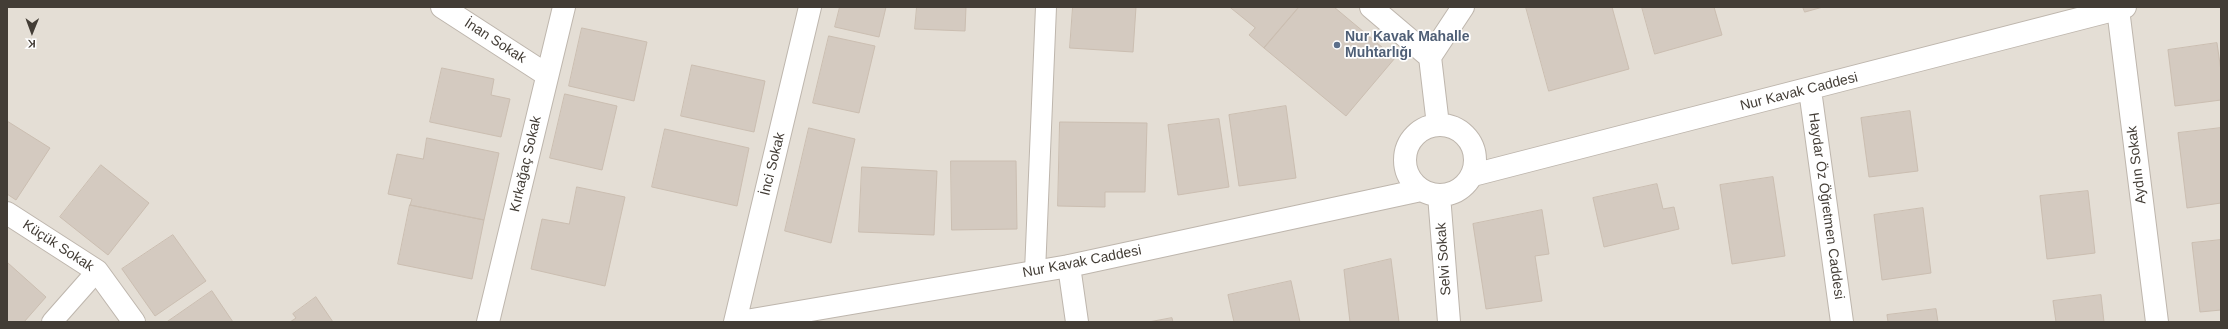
<!DOCTYPE html>
<meta charset="utf-8">
<style>
body{margin:0}
#map{position:relative;width:2228px;height:329px;overflow:hidden;background:#f1ede6;font-family:Helvetica,sans-serif}
canvas{display:block}
.frame{position:absolute;inset:0;border:8px solid #433d36;pointer-events:none}
.north{position:absolute;left:12px;top:12px;width:40px;height:40px;-webkit-text-stroke:3px #fff;paint-order:stroke;rotate:181deg;font-size:11px;font-weight:700;line-height:16px;text-align:center;color:#433d36}
.north::after{content:'';display:block;margin:auto;width:14px;height:18px;background:#433d36;clip-path:polygon(50% 0,100% 100%,50% 72%,0 100%)}
</style>
<div id="map">
<canvas width="2228" height="329"></canvas>
<div class="frame"></div>
<div class="north">K</div>
</div>
<script>
const ctx = document.querySelector('canvas').getContext('2d');
ctx.lineJoin = 'round';
function paint(path, color) { ctx.fillStyle = color; ctx.fill(path, 'evenodd'); }
function stroke(path, color, width, dash) { ctx.strokeStyle = color; ctx.lineWidth = width; ctx.lineCap = dash ? 'butt' : 'round'; ctx.setLineDash(dash || []); ctx.stroke(path); }
function write(font, color, halo, rows, align = 'center') {
  ctx.font = font + ' Helvetica,sans-serif'; ctx.lineWidth = 3.5; ctx.setLineDash([]); ctx.textBaseline = 'middle'; ctx.strokeStyle = halo; ctx.fillStyle = color; for (const [text, x, y, turn = 0] of rows) {
    ctx.save(); ctx.translate(x, y); ctx.rotate((+turn || 0) * Math.PI / 180); ctx.textAlign = isNaN(turn) ? turn : align; if (halo) ctx.strokeText(text, 0, 0); ctx.fillText(text, 0, 0); ctx.restore();
  }
}
const residential = new Path2D(`
 M7,7H2221V322H7Z`);
const building = new Path2D(`
 M840,7H886L879,37L835,27Z
 M917,7H966L965,31L915,29Z
 M1073,7H1136L1133,52L1070,48Z
 M1230,7H1299L1264,48L1249,35L1255,28Z
 M1299,7H1334L1395,58L1346,116L1264,48Z
 M1526,7H1612L1629,69L1549,91Z
 M1642,7H1714L1722,35L1655,54Z
 M1803,7H1823L1805,12Z
 M582,28L647,42L634,101L569,86Z
 M829,36L875,46L859,113L813,103Z
 M2217,43L2221,71V100L2175,106L2168,50Z
 M692,65L765,81L754,132L681,116Z
 M442,68L494,79L491,95L510,99L501,137L430,122Z
 M565,94L617,106L602,170L550,158Z
 M1286,106L1296,178L1239,186L1229,115Z
 M1910,111L1918,171L1869,177L1861,118Z
 M1219,119L1229,187L1178,195L1168,125Z
 M7,121L50,148L16,200L7,194Z
 M1060,122L1147,123L1145,192H1105V207L1058,206Z
 M809,128L855,139L831,243L785,231Z
 M2221,128V203L2187,208L2178,133Z
 M665,129L749,148L737,206L652,187Z
 M427,138L499,153L484,220L410,205L412,199L388,194L397,154L423,159Z
 M951,161H1016L1017,229L952,230Z
 M101,165L149,203L108,255L60,217Z
 M862,167L937,171L934,235L859,232Z
 M1773,177L1785,256L1732,264L1720,185Z
 M1657,184L1663,209L1674,207L1679,229L1604,247L1593,198Z
 M577,187L625,197L605,286L531,269L542,219L569,224Z
 M2088,191L2095,253L2047,259L2040,196Z
 M410,205L484,220L472,279L398,264Z
 M1923,208L1931,273L1882,280L1874,215Z
 M1542,210L1549,254L1535,256L1542,301L1486,309L1473,224Z
 M173,235L206,281L155,316L122,269Z
 M2221,240V310L2200,312L2192,243Z
 M1391,259L1399,322H1350L1344,270Z
 M8,263L46,297L24,322H7Z
 M1291,281L1300,322H1234L1228,295Z
 M212,291L233,322H167Z
 M2101,295L2104,322H2056L2053,301Z
 M316,297L333,322H290L296,318L293,314Z
 M1936,309L1938,322H1888L1887,315Z
 M1172,318L1173,322H1149Z`);
const service = new Path2D(`
 M1035,272L1046,7
 M52,322L97,271`);
const minor = new Path2D(`
 M442,7L547,75
 M1371,7L1430,57
 M2118,9L2157,322
 M1430,57L1438,125
 M1430,57L1463,7
 M1810,90L1842,322
 M1405 160a35 35 0 1 1 70 0a35 35 0 1 1-70 0Z
 M1473,175L2125,7
 M1439,195L1449,322
 M7,213L97,271L134,322
 M1069,266L1077,322
 M488,322L564,7
 M735,322L810,7
 M740,322L1069,266L1421,190`);
const markers = [
 [1337,45,4,"#5c6f8a"]
];
const serviceNames = [
 ["Nur Kavak Mahalle",1345,37],
 ["Muhtarlığı",1345,53]
];
const streetNames = [
 ["İnan Sokak",495,41,33],
 ["Nur Kavak Caddesi",1799,92,-14],
 ["Kırkağaç Sokak",526,164,-77],
 ["İnci Sokak",773,164,-76],
 ["Aydın Sokak",2137,165,-97],
 ["Haydar Öz Öğretmen Caddesi",1826,206,82],
 ["Küçük Sokak",58,246,33],
 ["Selvi Sokak",1444,259,-94],
 ["Nur Kavak Caddesi",1082,262,-11]
];
paint(residential, '#e4ded5');
paint(building, '#d4cac0');
stroke(building, '#cbbeb1', 1);
stroke(service, '#beb6ad', 22);
stroke(minor, '#beb6ad', 24);
stroke(service, '#fff', 20);
stroke(minor, '#fff', 22);
for (const [x, y, r, color] of markers) { const dot = new Path2D(); dot.arc(x, y, r, 0, 2 * Math.PI); ctx.fillStyle = color; ctx.fill(dot); stroke(dot, '#fff', 1.5); }
write('bold 14px', '#4e5e75', '#fff', serviceNames, 'left');
write('14px', '#433d36', '#fff', streetNames);
</script>
